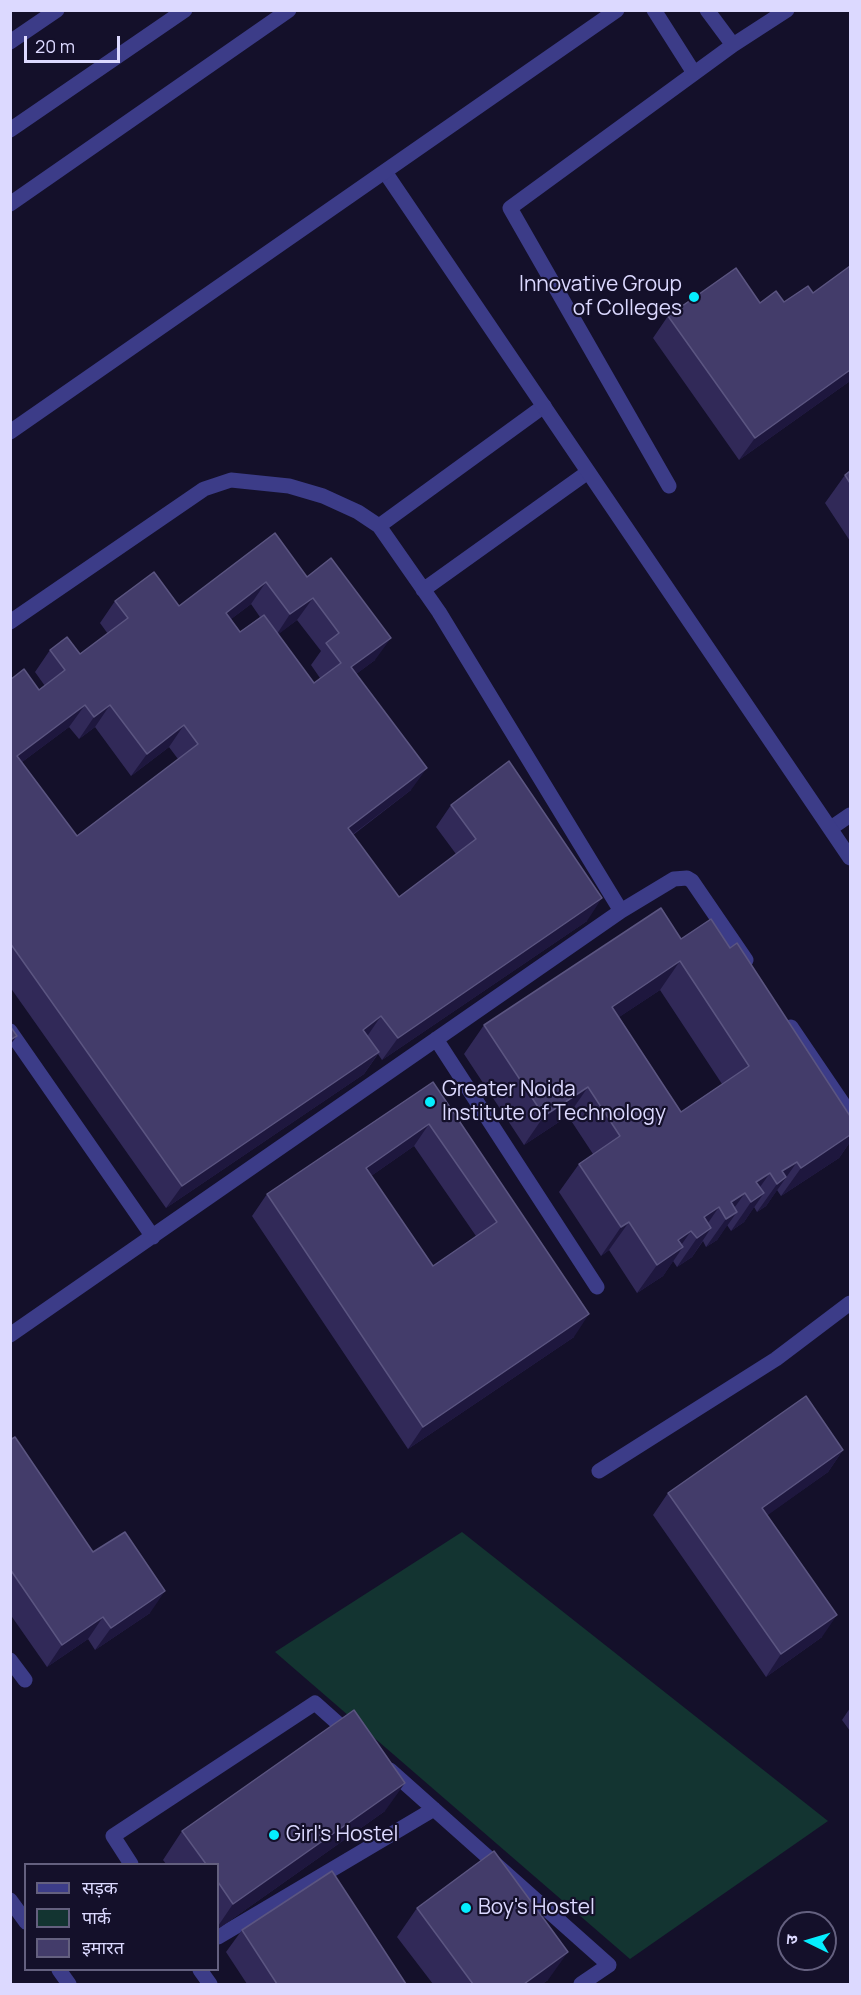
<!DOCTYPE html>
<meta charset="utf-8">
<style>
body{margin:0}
#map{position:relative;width:861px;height:1995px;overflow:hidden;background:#14102a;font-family:Manrope,"Noto Sans Devanagari",sans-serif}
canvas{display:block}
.frame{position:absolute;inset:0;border:12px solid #dcd9ff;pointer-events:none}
.legend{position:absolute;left:24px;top:1863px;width:195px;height:108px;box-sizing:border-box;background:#14102a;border:2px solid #64607f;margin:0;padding:8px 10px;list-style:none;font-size:18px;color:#dcd9ff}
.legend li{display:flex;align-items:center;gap:12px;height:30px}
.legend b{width:30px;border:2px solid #64607f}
.north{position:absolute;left:777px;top:1911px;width:60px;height:60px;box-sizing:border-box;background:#14102a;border:2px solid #64607f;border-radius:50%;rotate:275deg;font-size:16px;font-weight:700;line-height:24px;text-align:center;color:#dcd9ff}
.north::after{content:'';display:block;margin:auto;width:21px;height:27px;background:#05eeff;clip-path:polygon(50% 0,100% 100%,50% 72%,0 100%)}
.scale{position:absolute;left:24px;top:36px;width:96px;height:27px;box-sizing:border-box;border:3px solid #dcd9ff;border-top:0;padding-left:8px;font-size:18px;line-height:21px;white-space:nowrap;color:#dcd9ff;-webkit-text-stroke:4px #14102a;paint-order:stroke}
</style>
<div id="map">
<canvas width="861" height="1995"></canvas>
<div class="frame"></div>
<ul class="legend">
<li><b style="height:8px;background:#3c3c88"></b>सड़क</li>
<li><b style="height:16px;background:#133431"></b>पार्क</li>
<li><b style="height:16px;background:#433c6a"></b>इमारत</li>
</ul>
<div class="north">उ</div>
<div class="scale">20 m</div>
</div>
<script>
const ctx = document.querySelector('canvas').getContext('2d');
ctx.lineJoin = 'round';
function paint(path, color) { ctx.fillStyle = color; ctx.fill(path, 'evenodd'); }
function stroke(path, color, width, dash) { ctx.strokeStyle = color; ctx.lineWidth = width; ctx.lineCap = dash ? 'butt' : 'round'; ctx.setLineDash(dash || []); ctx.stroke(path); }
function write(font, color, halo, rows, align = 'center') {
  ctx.font = font + ' Manrope,sans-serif'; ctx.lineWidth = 4.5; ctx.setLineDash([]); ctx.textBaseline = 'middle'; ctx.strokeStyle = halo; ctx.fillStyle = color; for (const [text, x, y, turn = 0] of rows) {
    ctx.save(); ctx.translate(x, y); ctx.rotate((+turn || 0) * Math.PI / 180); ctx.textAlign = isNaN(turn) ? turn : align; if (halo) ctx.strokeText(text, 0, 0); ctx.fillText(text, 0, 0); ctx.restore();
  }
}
const green = new Path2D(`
 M462,1532L828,1821L630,1959L275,1652Z`);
const service = new Path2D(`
 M654,10L694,73
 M707,10L733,45
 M669,486L510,208L733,45L787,10
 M379,526L544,406
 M423,590L588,472
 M10,622L204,489L231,480L289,486L323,496L358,512L379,526L439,612L621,911
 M831,828L850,815
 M791,1027L850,1114
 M10,1031L153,1237
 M436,1039L597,1287
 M10,1335L621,911L674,879L687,878L692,881L746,960
 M10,1660L25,1680
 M390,1770L609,1965L581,1984
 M131,1864L113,1836L315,1703L352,1736
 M218,1937L434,1809
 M200,1970L210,1984`);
const minor = new Path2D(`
 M385,172L850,858
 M599,1471L776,1359L850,1303
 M10,1900L26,1922
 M59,1970L69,1984`);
const tertiary = new Path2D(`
 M10,42L57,10
 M10,130L185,10
 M10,204L289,10
 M10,432L617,10`);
const wall = new Path2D(`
 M813,293L850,381L739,460L653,338L668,316L760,303L784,302Z
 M850,471V541L825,503L845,475Z
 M275,533L307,577L375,660L356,674L411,790L353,835L399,897L456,854L436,827L451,805L587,921L382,1060L378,1054L364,1074L166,1208L10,987V680L39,690L45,686L35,672L50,650L80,654L108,634L100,623L115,601L179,606ZM251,604L260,617L240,632L231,619ZM297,620L321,651L311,665L320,678L314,683L278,634ZM69,727L79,739L95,727L131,776L169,747L178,759L77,836L22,762Z
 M681,939L730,948L850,1116V1142L839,1158L781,1196L777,1190L766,1206L757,1212L754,1207L744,1222L731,1231L727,1225L717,1240L706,1247L703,1241L692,1257L677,1267L673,1261L663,1276L637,1293L609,1250L601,1256L559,1192L579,1164L593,1154L568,1116L524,1145L464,1054L484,1025ZM660,990L722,1084L681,1112L619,1017Z
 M433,1082L574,1337L408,1449L252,1216L267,1194ZM414,1146L476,1236L433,1266L371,1176Z
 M10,1440L93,1552L150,1613L95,1650L88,1639L47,1667L10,1614Z
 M843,1450L828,1472L767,1515L822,1637L766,1677L653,1515L668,1493Z
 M850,1708V1731L842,1720Z
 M385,1811L218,1929V1864H166L163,1860L182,1831Z
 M417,1908L548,1980L542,1984H433L397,1937Z
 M242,1930L406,1984H247L226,1952Z`);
const shadedWall = new Path2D(`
 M850,370V381L739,460L755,438Z
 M266,582L251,604L210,635L226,613Z
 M313,598L297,620L275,637L290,614Z
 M391,638L375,660L336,689L351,667Z
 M85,705L69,727L10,771L17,756Z
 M110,705L95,727L79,739L94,717Z
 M184,725L169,747L131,776L147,754Z
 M427,768L411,790L332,850L348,828Z
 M602,898L587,921L382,1060L398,1038Z
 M680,961L660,990L592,1035L612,1007Z
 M381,1016L366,1038L363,1030Z
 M17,1036L10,1045V1040Z
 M379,1052L364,1074L166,1208L182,1186Z
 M588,1087L568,1116L524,1145L544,1116Z
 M429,1124L414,1146L351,1190L366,1168Z
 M850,1135V1142L839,1158L781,1196L801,1168Z
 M797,1162L766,1206L757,1212L777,1184L782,1171Z
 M770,1173L750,1201L756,1182Z
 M745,1193L727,1218L737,1212L717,1240L706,1247L726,1219L731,1202Z
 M764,1193L744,1222L731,1231L751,1202Z
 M719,1207L699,1236L704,1217Z
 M629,1222L609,1250L601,1256L621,1227Z
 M711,1228L692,1257L677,1267L697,1238Z
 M691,1231L677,1251L683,1247L663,1276L637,1293L657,1265L678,1240Z
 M589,1314L574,1337L408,1449L423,1427Z
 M843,1450L828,1472L747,1530L762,1508Z
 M165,1591L150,1613L95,1650L111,1628Z
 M837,1615L822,1637L766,1677L781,1654Z
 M103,1617L88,1639L47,1667L62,1645Z
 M405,1783L385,1811L218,1929V1926L233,1904Z
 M568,1952L548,1980L542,1984H524Z`);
const building = new Path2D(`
 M850,266V370L755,438L668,316L736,268L760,303L776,291L784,302L808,286L813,293Z
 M850,471V483L845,475Z
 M275,533L307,577L331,558L391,638L351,667L427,768L348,828L399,897L476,839L451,805L509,761L602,898L398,1038L381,1016L363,1030L379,1052L182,1186L10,943V680L24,669L39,690L65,670L50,650L67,637L80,654L128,618L115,601L154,572L179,606ZM266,582L290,614L313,598L339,633L326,643L341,663L314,683L264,615L240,632L226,613ZM85,705L94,717L110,705L147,754L184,725L198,744L77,836L17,756Z
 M661,908L681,939L711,919L730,948L737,943L850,1116V1135L801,1168L797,1162L782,1171L786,1177L777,1184L770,1173L756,1182L764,1193L751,1202L745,1193L731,1202L737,1212L726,1219L719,1207L704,1217L711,1228L697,1238L691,1231L678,1240L683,1247L657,1265L629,1222L621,1227L579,1164L620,1136L588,1087L544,1116L484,1025ZM680,961L749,1066L681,1112L612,1007Z
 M10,1026L17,1036L10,1040Z
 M433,1082L589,1314L423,1427L267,1194ZM429,1124L497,1222L433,1266L366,1168Z
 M806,1396L843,1450L762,1508L837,1615L781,1654L668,1493Z
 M15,1437L93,1552L125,1532L165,1591L111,1628L103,1617L62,1645L10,1569V1440Z
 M354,1710L405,1783L233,1904L218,1882V1864H206L182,1831Z
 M494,1851L568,1952L524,1984H473L417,1908Z
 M332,1871L406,1984H277L242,1930Z`);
const markers = [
 [694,297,6,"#05eeff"],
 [430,1102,6,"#05eeff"],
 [274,1835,6,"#05eeff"],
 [466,1908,6,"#05eeff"]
];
const poiNames = [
 ["Innovative Group",682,285,"right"],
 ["of Colleges",682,309,"right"],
 ["Greater Noida",442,1090],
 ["Institute of Technology",442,1114],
 ["Girl's Hostel",286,1835],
 ["Boy's Hostel",478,1908]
];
paint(green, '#133431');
stroke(service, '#3c3c88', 15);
stroke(minor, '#3c3c88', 15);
stroke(tertiary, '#3c3c88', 15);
paint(wall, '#312958');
paint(shadedWall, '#1e173e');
paint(building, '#433c6a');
stroke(building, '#5b5581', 1.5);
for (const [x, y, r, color] of markers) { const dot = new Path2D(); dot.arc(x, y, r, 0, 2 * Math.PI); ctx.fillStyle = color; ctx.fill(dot); stroke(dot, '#14102a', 2); }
write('21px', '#dcd9ff', '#14102a', poiNames, 'left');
</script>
